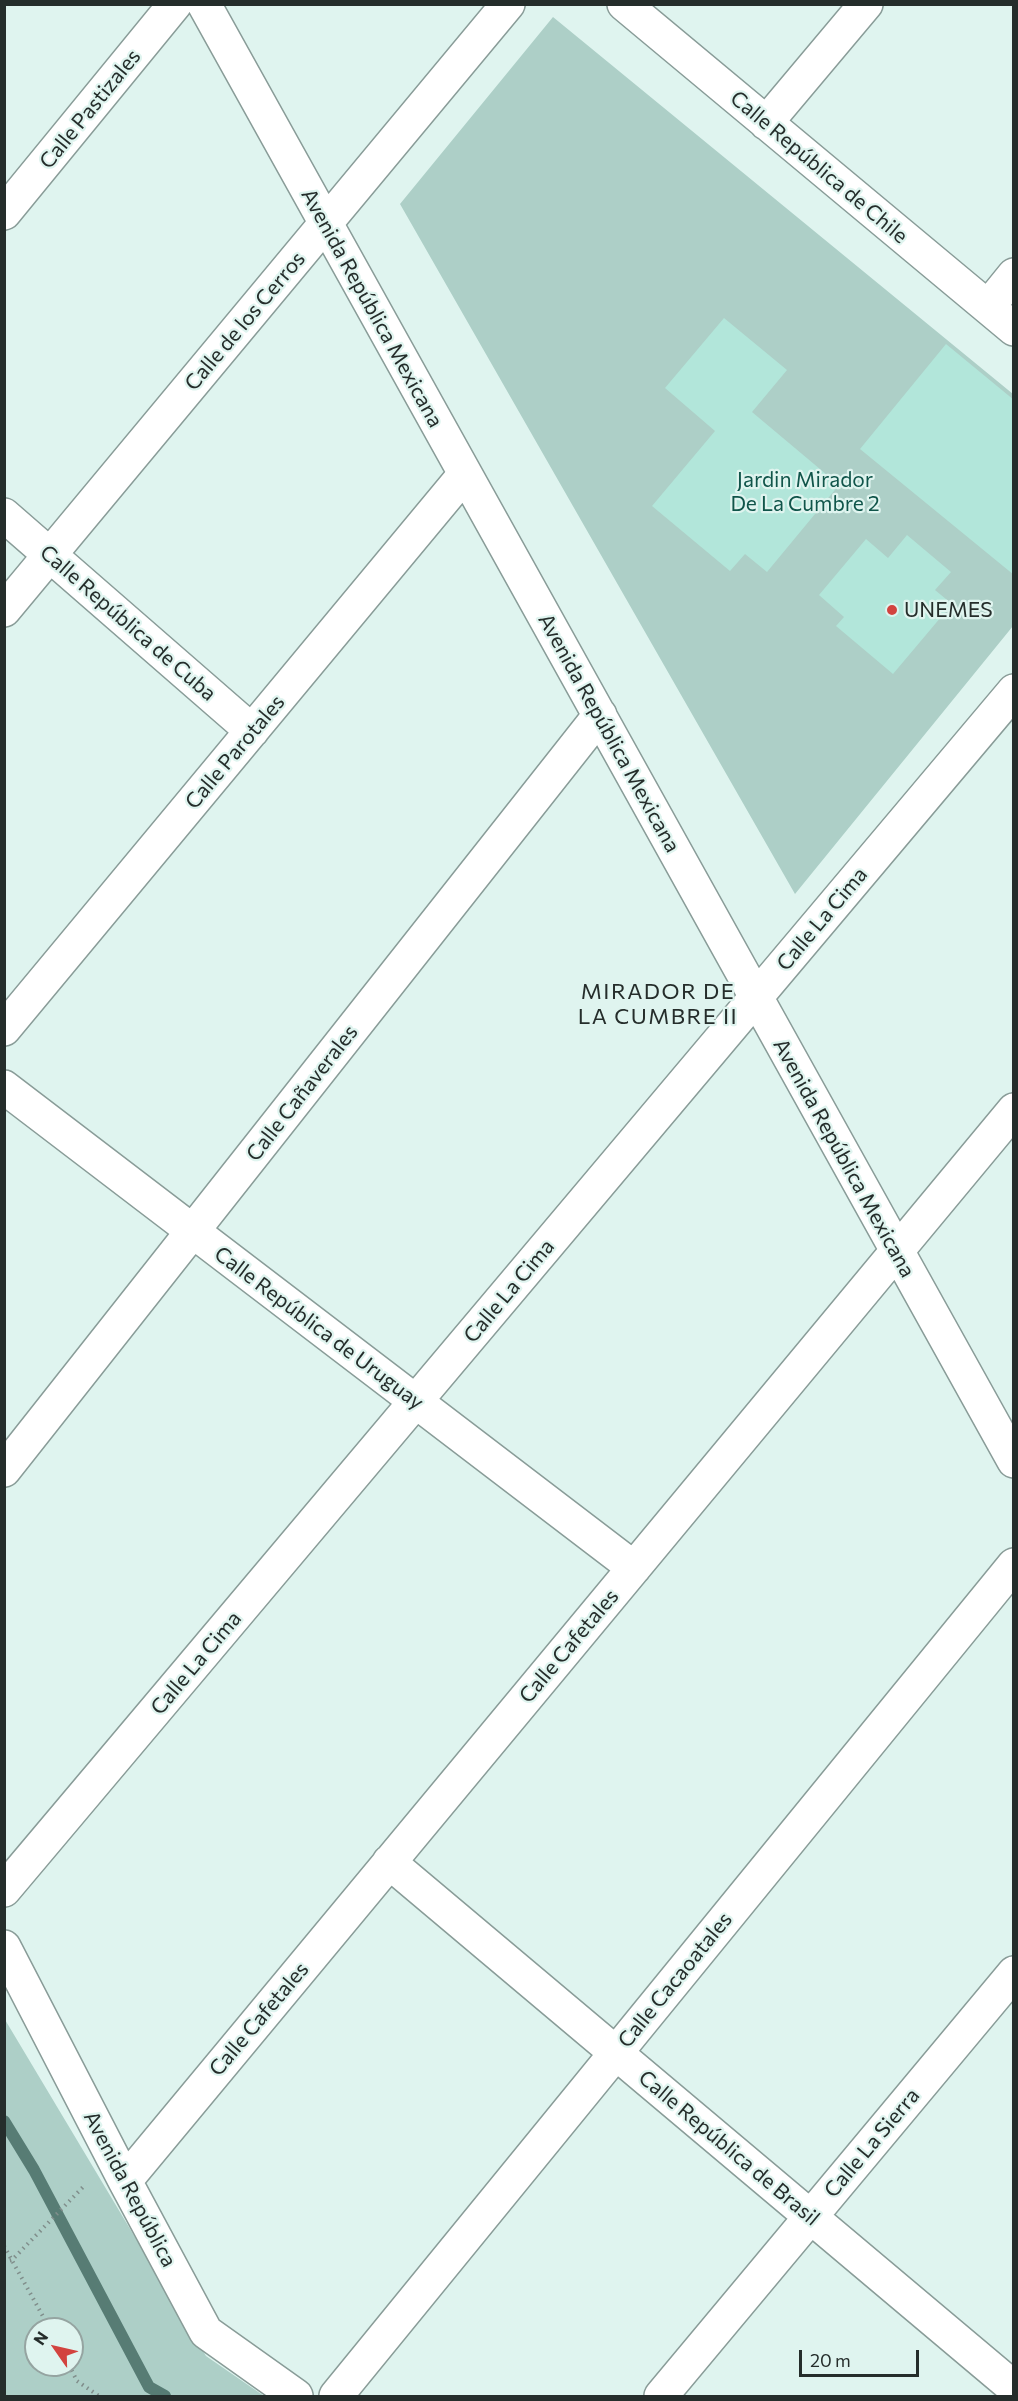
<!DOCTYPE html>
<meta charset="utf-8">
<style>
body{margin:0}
#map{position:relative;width:1018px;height:2401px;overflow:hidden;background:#dff4ef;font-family:Commissioner,sans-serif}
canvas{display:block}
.frame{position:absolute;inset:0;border:6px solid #252d2b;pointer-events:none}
.north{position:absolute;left:24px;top:2317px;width:60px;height:60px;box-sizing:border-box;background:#dff4ef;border:2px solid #95a4a1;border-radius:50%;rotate:304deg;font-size:16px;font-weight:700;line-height:24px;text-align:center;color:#252d2b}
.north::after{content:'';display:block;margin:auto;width:21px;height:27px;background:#d2433f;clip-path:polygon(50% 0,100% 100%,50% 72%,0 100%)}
.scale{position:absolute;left:799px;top:2350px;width:120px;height:27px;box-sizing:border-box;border:3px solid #252d2b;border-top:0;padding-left:8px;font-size:18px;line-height:21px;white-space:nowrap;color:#252d2b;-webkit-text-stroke:4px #dff4ef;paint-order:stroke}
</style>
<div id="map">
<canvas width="1018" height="2401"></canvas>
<div class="frame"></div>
<div class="north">N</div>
<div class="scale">20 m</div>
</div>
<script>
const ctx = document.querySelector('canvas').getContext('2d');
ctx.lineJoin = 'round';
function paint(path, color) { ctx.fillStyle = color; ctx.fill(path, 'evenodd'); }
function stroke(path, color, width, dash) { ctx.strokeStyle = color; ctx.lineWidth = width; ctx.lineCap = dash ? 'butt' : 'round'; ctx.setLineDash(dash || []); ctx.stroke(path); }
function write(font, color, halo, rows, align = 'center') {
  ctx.font = font + ' Commissioner,sans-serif'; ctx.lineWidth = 4.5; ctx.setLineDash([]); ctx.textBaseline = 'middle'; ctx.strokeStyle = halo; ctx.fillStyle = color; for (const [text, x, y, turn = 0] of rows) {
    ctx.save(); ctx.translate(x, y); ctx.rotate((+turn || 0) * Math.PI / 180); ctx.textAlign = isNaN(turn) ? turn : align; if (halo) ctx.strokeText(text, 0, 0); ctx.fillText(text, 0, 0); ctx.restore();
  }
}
const green = new Path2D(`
 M553,17L1013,394V626L795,894L400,204Z
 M4,2018L206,2356L264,2396H5ZM36,2329H72V2365H36Z`);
const stream = new Path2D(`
 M4,2121L34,2170L149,2387L165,2396`);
const building = new Path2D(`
 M724,318L787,370L752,412L839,485L767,572L745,554L730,571L652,506L715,431L665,388Z
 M946,344L1014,400V575L860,449Z
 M907,535L951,572L935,590L952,604L893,674L836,626L844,617L819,595L866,539L888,558Z`);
const path = new Path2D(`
 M4,2246L50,2329
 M4,2262L12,2260L85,2185
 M69,2365L77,2381L99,2396`);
const street = new Path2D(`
 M204,4L1014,1461
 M624,4L1014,329
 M766,123L866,4
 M4,213L175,4
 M988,307L1014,275
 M4,515L252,731
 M4,610L508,4
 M4,1029L465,474
 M4,1087L634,1568
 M4,1470L600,715
 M389,1862L1014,2388
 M4,1890L1014,691
 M4,1947L125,2181L206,2332L296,2396
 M125,2181L1014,1110
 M336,2396L1014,1565
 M661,2396L1014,1973`);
const markers = [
 [892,610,6,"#d2433f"]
];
const streetNames = [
 ["Calle Pastizales",90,109,-51],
 ["Calle República de Chile",819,167,40],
 ["Avenida República Mexicana",372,308,61],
 ["Calle de los Cerros",245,321,-50],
 ["Calle República de Cuba",128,623,41],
 ["Avenida República Mexicana",609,733,61],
 ["Calle Parotales",235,752,-50],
 ["Calle La Cima",822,919,-50],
 ["Calle Cañaverales",302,1093,-52],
 ["Avenida República Mexicana",844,1158,61],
 ["Calle La Cima",509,1291,-50],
 ["Calle República de Uruguay",319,1328,37],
 ["Calle Cafetales",569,1646,-50],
 ["Calle La Cima",196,1663,-50],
 ["Calle Cacaoatales",675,1980,-51],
 ["Calle Cafetales",259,2019,-50],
 ["Calle La Sierra",872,2143,-50],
 ["Calle República de Brasil",729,2148,40],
 ["Avenida República",130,2189,62]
];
const parkNames = [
 ["Jardin Mirador",805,480],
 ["De La Cumbre 2",805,504]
];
const poiNames = [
 ["UNEMES",904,610]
];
const neighbourhoodNames = [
 ["MIRADOR DE",658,992],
 ["LA CUMBRE II",658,1017]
];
paint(green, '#adcfc7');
stroke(stream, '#577c74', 12);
paint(building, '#b2e6da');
stroke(street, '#899c98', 36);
stroke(path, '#808e8b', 4, [1.5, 4.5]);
stroke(street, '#fff', 33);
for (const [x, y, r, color] of markers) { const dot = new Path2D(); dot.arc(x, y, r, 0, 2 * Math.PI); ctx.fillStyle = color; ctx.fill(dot); stroke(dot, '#dff4ef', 2); }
write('21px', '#252d2b', '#dff4ef', streetNames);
write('21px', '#10554a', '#dff4ef', parkNames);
write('21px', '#252d2b', '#dff4ef', poiNames, 'left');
ctx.letterSpacing = '1.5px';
write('22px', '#252d2b', '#dff4ef', neighbourhoodNames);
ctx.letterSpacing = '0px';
</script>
